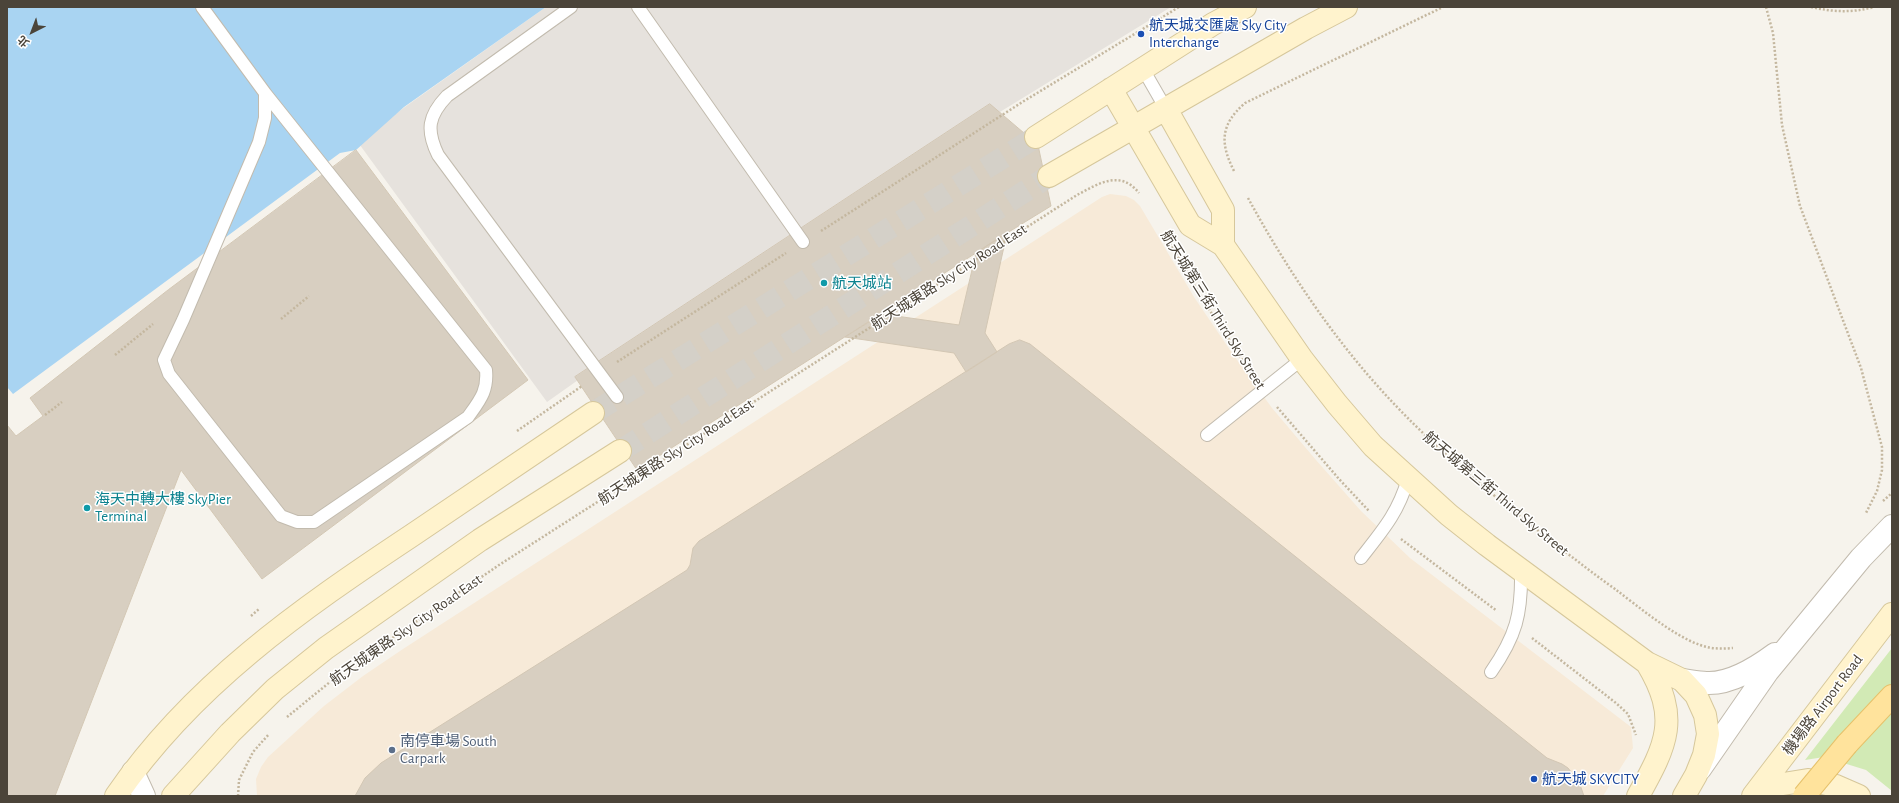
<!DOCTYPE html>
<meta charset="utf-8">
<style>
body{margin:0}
#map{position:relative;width:1899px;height:803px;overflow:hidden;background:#f6f3ec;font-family:"Alegreya Sans","Noto Sans TC",sans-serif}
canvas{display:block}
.frame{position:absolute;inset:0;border:8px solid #4b4439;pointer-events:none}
.north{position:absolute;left:12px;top:12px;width:40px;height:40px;-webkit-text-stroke:3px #fff;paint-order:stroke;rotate:222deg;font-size:11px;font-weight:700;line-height:16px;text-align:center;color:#4b4439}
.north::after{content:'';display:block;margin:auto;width:14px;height:18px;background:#4b4439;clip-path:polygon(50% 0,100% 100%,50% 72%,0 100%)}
</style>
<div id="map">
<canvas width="1899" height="803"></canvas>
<div class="frame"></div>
<div class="north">北</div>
</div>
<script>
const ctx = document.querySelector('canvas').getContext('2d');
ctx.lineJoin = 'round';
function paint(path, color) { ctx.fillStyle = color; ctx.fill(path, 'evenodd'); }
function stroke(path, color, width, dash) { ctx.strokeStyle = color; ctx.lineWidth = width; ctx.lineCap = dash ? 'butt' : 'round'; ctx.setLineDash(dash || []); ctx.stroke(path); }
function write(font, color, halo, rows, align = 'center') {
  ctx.font = font + ' "Alegreya Sans","Noto Sans TC",sans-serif'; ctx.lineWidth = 3; ctx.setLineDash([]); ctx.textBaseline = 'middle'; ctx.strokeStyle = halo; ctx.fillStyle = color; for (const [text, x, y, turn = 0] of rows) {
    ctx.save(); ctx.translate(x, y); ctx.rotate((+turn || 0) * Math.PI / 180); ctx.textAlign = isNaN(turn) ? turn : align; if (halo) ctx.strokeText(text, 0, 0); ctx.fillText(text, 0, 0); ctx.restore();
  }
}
const commercial = new Path2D(`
 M1110,194L1126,196L1134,200L1140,206L1194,297L1232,353L1272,408L1316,460L1361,511L1410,558L1631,727L1633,748L1603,796H257L256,779L261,767L268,757L324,706L363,676L403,649L1102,197Z`);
const industrial = new Path2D(`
 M546,7H1171L995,115L605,361L547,402L357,141Z`);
const green = new Path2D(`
 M1892,648V791L1866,770L1824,757L1805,760Z`);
const water = new Path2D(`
 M7,7H546L404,107L356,150L340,153L13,394L7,387Z`);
const building = new Path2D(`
 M990,104L1038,145L1051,206L1007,233L637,470L575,377Z
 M356,150L528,380L262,579L181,470L55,796H7V425L16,436L43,416L30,398L168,290Z
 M1007,233L985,333L997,352L966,372L954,353L845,337L882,314L959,325L976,253Z
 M1020,340L1030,344L1547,758L1562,764L1568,768L1579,782L1584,796H355L365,778L381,763L687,570L690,565L693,548L699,541L1009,344Z`);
const secondaryTunnel = new Path2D(`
 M593,413L1036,137
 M620,451L1049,176`);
const path = new Path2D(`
 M1766,7L1773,33L1782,125L1800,206L1861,368L1882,447V470L1877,491L1866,513
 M1811,7C1833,12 1852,13 1874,7
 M1234,171C1220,143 1220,125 1245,103L1443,7
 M1248,198C1289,273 1339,347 1398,408C1441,453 1488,491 1536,529C1562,549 1588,570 1615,589C1639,607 1672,635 1700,645C1711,649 1722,649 1733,648
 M821,231L1024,101L1179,7
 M1170,243L1201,297L1251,373
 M281,319L309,296
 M115,355L153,324
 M617,362L786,253
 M1277,407L1339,479L1369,511
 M45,415L62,402
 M517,431L582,386
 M1883,501L1892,493
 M1401,539L1497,611
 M251,616L259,609
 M1532,638L1616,703L1628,714L1636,735
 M287,717L341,673L499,565L1077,195C1098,184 1120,169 1139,193
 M238,796L239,780L253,752L269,734`);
const lane = new Path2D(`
 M202,7L265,93
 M571,7L447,96C428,116 426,130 438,155L617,397
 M638,7L803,242
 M1143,69L1166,109
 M265,93L486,370C488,391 480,400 468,417L314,522H297L281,516L169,374L164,360L183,320L259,142L265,118Z
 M1207,435L1302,359
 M1361,558C1383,530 1398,513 1408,479
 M1491,672C1516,636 1522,614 1521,570`);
const street = new Path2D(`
 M1682,680C1690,681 1699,683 1707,683C1731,684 1756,668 1775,654
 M1700,769L1768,671L1861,558L1892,526
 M133,772L144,796`);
const secondary = new Path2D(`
 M1111,89L1190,225L1223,245L1302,359L1337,404L1373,446L1449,515L1487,545L1647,663L1682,680L1696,695L1705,715L1708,734L1704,755L1696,775L1684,796
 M1166,109L1223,210V245
 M1036,137L1213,24L1245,7
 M1049,176L1306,28L1346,7
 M116,796C192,685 301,609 411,536C472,495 533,454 593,413
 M173,796L230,733L275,689L326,648L480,540L620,451
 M1638,796C1667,744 1680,718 1647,663
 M1753,796L1892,614
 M1761,796L1777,785L1808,780L1836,786L1859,796`);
const primary = new Path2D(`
 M1847,744L1892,696`);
const primaryBridge = new Path2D(`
 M1804,796L1847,744`);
const markers = [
 [1141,34,4,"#1a4fb4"],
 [824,283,4,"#0f9aa8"],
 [87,508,4,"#0f9aa8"],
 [392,750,4,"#5c6f8a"],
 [1534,779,4,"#1a4fb4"]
];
const transitNames = [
 ["航天城交匯處 Sky City",1149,25],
 ["Interchange",1149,42],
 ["航天城 SKYCITY",1542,779]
];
const streetNames = [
 ["航天城東路 Sky City Road East",949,277,-33],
 ["航天城第三街 Third Sky Street",1213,310,58],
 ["航天城東路 Sky City Road East",676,452,-33],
 ["航天城第三街 Third Sky Street",1496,494,40],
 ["航天城東路 Sky City Road East",406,630,-35],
 ["機場路 Airport Road",1823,705,-53]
];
const cultureNames = [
 ["航天城站",832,283],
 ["海天中轉大樓 SkyPier",95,499],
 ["Terminal",95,516]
];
const serviceNames = [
 ["南停車場 South",400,741],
 ["Carpark",400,758]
];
paint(commercial, '#f7ead8');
paint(industrial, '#e6e2dd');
paint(green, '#d2eab5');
paint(water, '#a9d4f2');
paint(building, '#d8cfc1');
stroke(building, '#d3c7b4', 1);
stroke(secondaryTunnel, '#d4d0c8', 22, [22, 11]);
stroke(lane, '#c2bbae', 14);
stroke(street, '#c2bbae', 24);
stroke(secondary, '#d6c79b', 24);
stroke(primary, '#e6c16a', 24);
stroke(path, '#c4b79f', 2.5, [2, 2]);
stroke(lane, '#fff', 12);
stroke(street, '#fff', 22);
stroke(secondary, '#fff3cd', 22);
stroke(primary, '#ffe39c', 22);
stroke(primaryBridge, '#e6c16a', 24, []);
stroke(primaryBridge, '#ffe39c', 22);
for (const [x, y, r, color] of markers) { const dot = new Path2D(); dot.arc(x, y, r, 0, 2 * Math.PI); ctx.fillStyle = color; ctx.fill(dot); stroke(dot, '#fff', 1.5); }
write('15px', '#164399', '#fff', transitNames, 'left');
write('15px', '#4b4439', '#fff', streetNames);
write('15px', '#0d838f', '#fff', cultureNames, 'left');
write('15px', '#4e5e75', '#fff', serviceNames, 'left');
</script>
